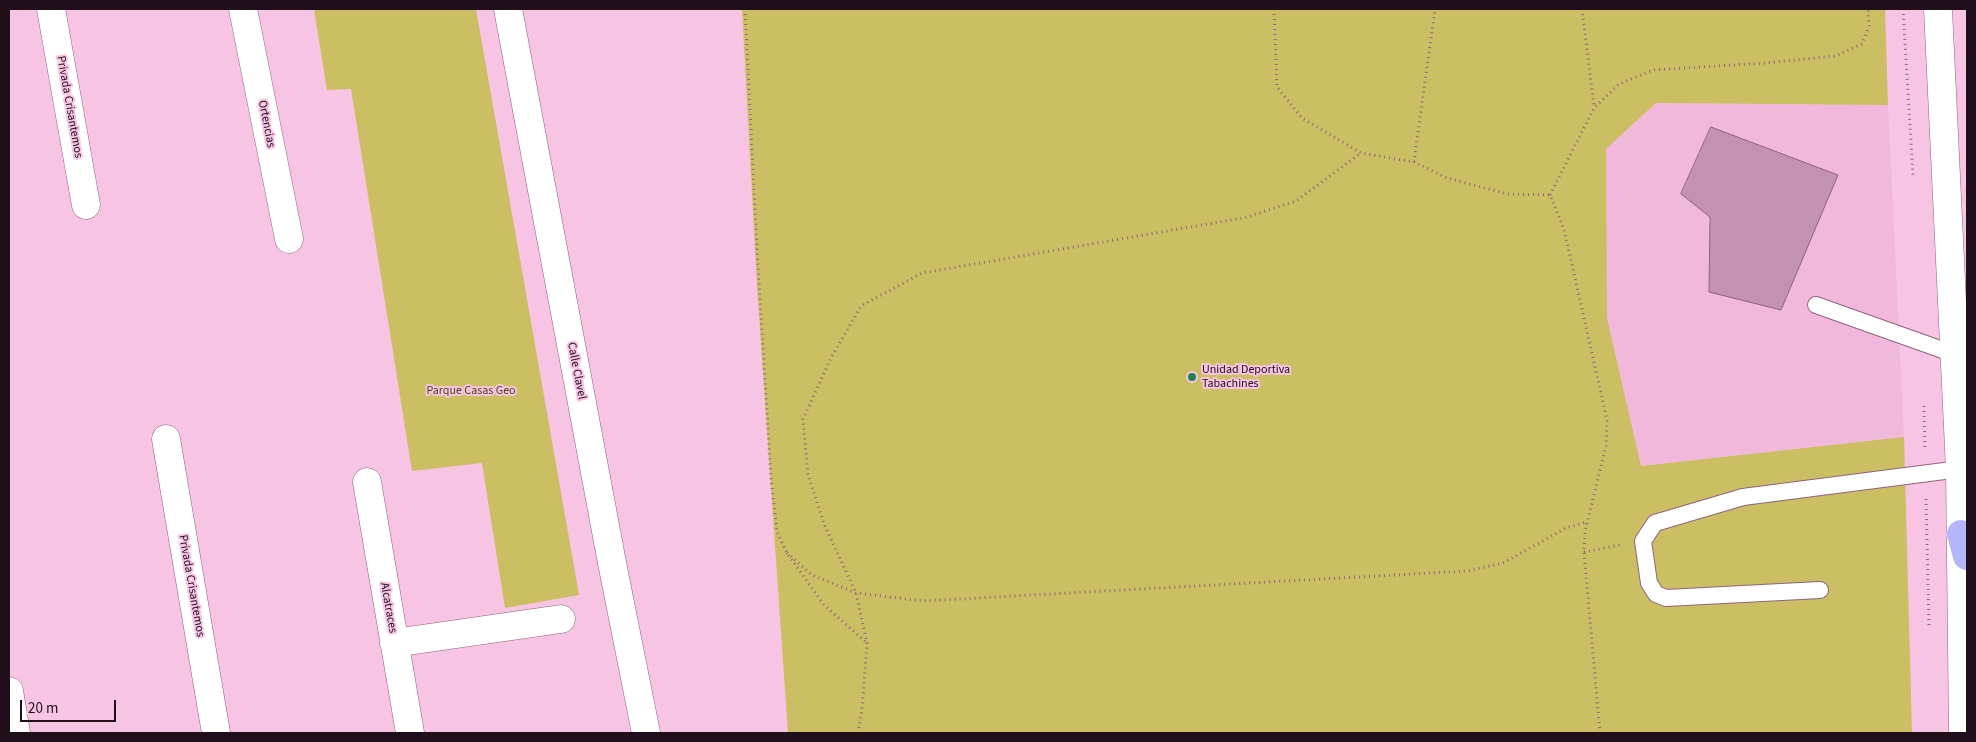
<!DOCTYPE html>
<style>
body{margin:0}
#map{position:relative;width:1976px;height:742px;overflow:hidden;background:#f7c4e3;font-family:"Source Sans 3",sans-serif}
canvas{display:block}
.frame{position:absolute;inset:0;border:10px solid #200e1a;pointer-events:none}
.scale{position:absolute;left:20px;top:700px;width:96px;height:22px;box-sizing:border-box;border:2px solid #200e1a;border-top:0;padding-left:6px;font-size:15px;line-height:18px;white-space:nowrap;color:#200e1a;-webkit-text-stroke:4px #f7c4e3;paint-order:stroke}
</style>
<div id="map">
<canvas width="1976" height="742"></canvas>
<div class="frame"></div>
<div class="scale">20 m</div>
</div>
<script>
const g = document.querySelector('canvas').getContext('2d');
g.lineJoin = 'round';
function paint(path, color) {
  g.fillStyle = color;
  g.fill(path, 'evenodd');
}
function trace(path, color, width, dash) {
  g.strokeStyle = color;
  g.lineWidth = width;
  g.lineCap = dash ? 'butt' : 'round';
  g.setLineDash(dash || []);
  g.stroke(path);
}
function label(font, color, halo, rows, align = 'center') {
  g.font = font + ' "Source Sans 3",sans-serif';
  g.lineWidth = 4;
  g.setLineDash([]);
  g.textBaseline = 'middle';
  g.strokeStyle = halo;
  g.fillStyle = color;
  for (const [text, x, y, turn = 0] of rows) {
    g.save();
    g.translate(x, y);
    g.rotate((+turn || 0) * Math.PI / 180);
    g.textAlign = isNaN(turn) ? turn : align;
    if (halo) g.strokeText(text, 0, 0);
    g.fillText(text, 0, 0);
    g.restore();
  }
}
const built = new Path2D(`
 M1656,103l232,2 16,332 -263,29 -34,-148 -1,-169z`);
const green = new Path2D(`
 M314,9h162l103,586 -74,13 -23,-145 -70,8 -61,-382 -24,1z
 M742,9h1143l3,96 -232,-2 -50,46 1,169 34,148 263,-29 8,296h-1124l-31,-448z`);
const building = new Path2D(`
 M1711,127l127,48 -57,135 -72,-18 1,-75 -29,-23z`);
const path = new Path2D(`
 M745,9l12,241 14,228 6,54 10,21 37,52 43,38
 M1274,9l3,78 25,31 59,35 53,9 33,16 61,16 42,1 14,34 43,191 -1,26 -21,85 -1,21 16,181
 M1582,9l12,98
 M1903,9l10,166
 M1414,162l21,-153
 M1550,195l44,-87 25,-24 34,-14 113,-7 69,-7 27,-12 7,-18 -1,-17
 M1924,406l1,44
 M1926,499l3,126
 M1584,552l36,-7
 M787,553l25,22 44,18 67,8 544,-30 36,-8 63,-35 21,-6
 M858,733l4,-23 5,-67 -11,-50 -32,-69 -16,-49 -5,-56 28,-61 30,-52 61,-33 321,-55 53,-17 65,-48`);
const service = new Path2D(`
 M1816,305l138,49
 M1820,590l-154,8 -10,-4 -7,-11 -6,-42 12,-18 88,-26 217,-28`);
const minor = new Path2D(`
 M51,9l35,196
 M243,9l46,230
 M508,9l105,559 33,165
 M166,439l50,294
 M367,482l43,251
 M394,643l167,-24
 M9,691l7,42`);
const tertiary = new Path2D(`
 M1938,9l22,460 3,264`);
const trunk = new Path2D(`
 M1961,534l6,22`);
const markers = [
 [1192,377,5,"#1e815a"]
];
const streetNames = [
 ["Privada Crisantemos",69,107,80],
 ["Ortencias",266,124,79],
 ["Calle Clavel",576,371,79],
 ["Privada Crisantemos",191,586,80],
 ["Alcatraces",388,608,80]
];
const poiNames = [
 ["Unidad Deportiva",1202,370],
 ["Tabachines",1202,384]
];
const parkNames = [
 ["Parque Casas Geo",471,391]
];
paint(built, '#f2b8dc');
paint(green, '#cbbe63');
paint(building, '#c392b0');
trace(building, '#90637f', 1);
trace(service, '#8f637f', 18);
trace(minor, '#8f637f', 29);
trace(tertiary, '#8f637f', 29);
trace(trunk, '#fff', 29);
trace(path, '#8c6a7f', 3, [1, 4]);
trace(service, '#fff', 16);
trace(minor, '#fff', 28);
trace(tertiary, '#fff', 28);
trace(trunk, '#b4b6fe', 28);
for (const [x, y, r, color] of markers) {
  const dot = new Path2D();
  dot.arc(x, y, r, 0, 2 * Math.PI);
  g.fillStyle = color;
  g.fill(dot);
  trace(dot, '#f7c4e3', 2);
}
label('12px', '#200e1a', '#f7c4e3', streetNames);
label('12px', '#200e1a', '#f7c4e3', poiNames, 'left');
label('12px', '#4e481a', '#f7c4e3', parkNames);
</script>
